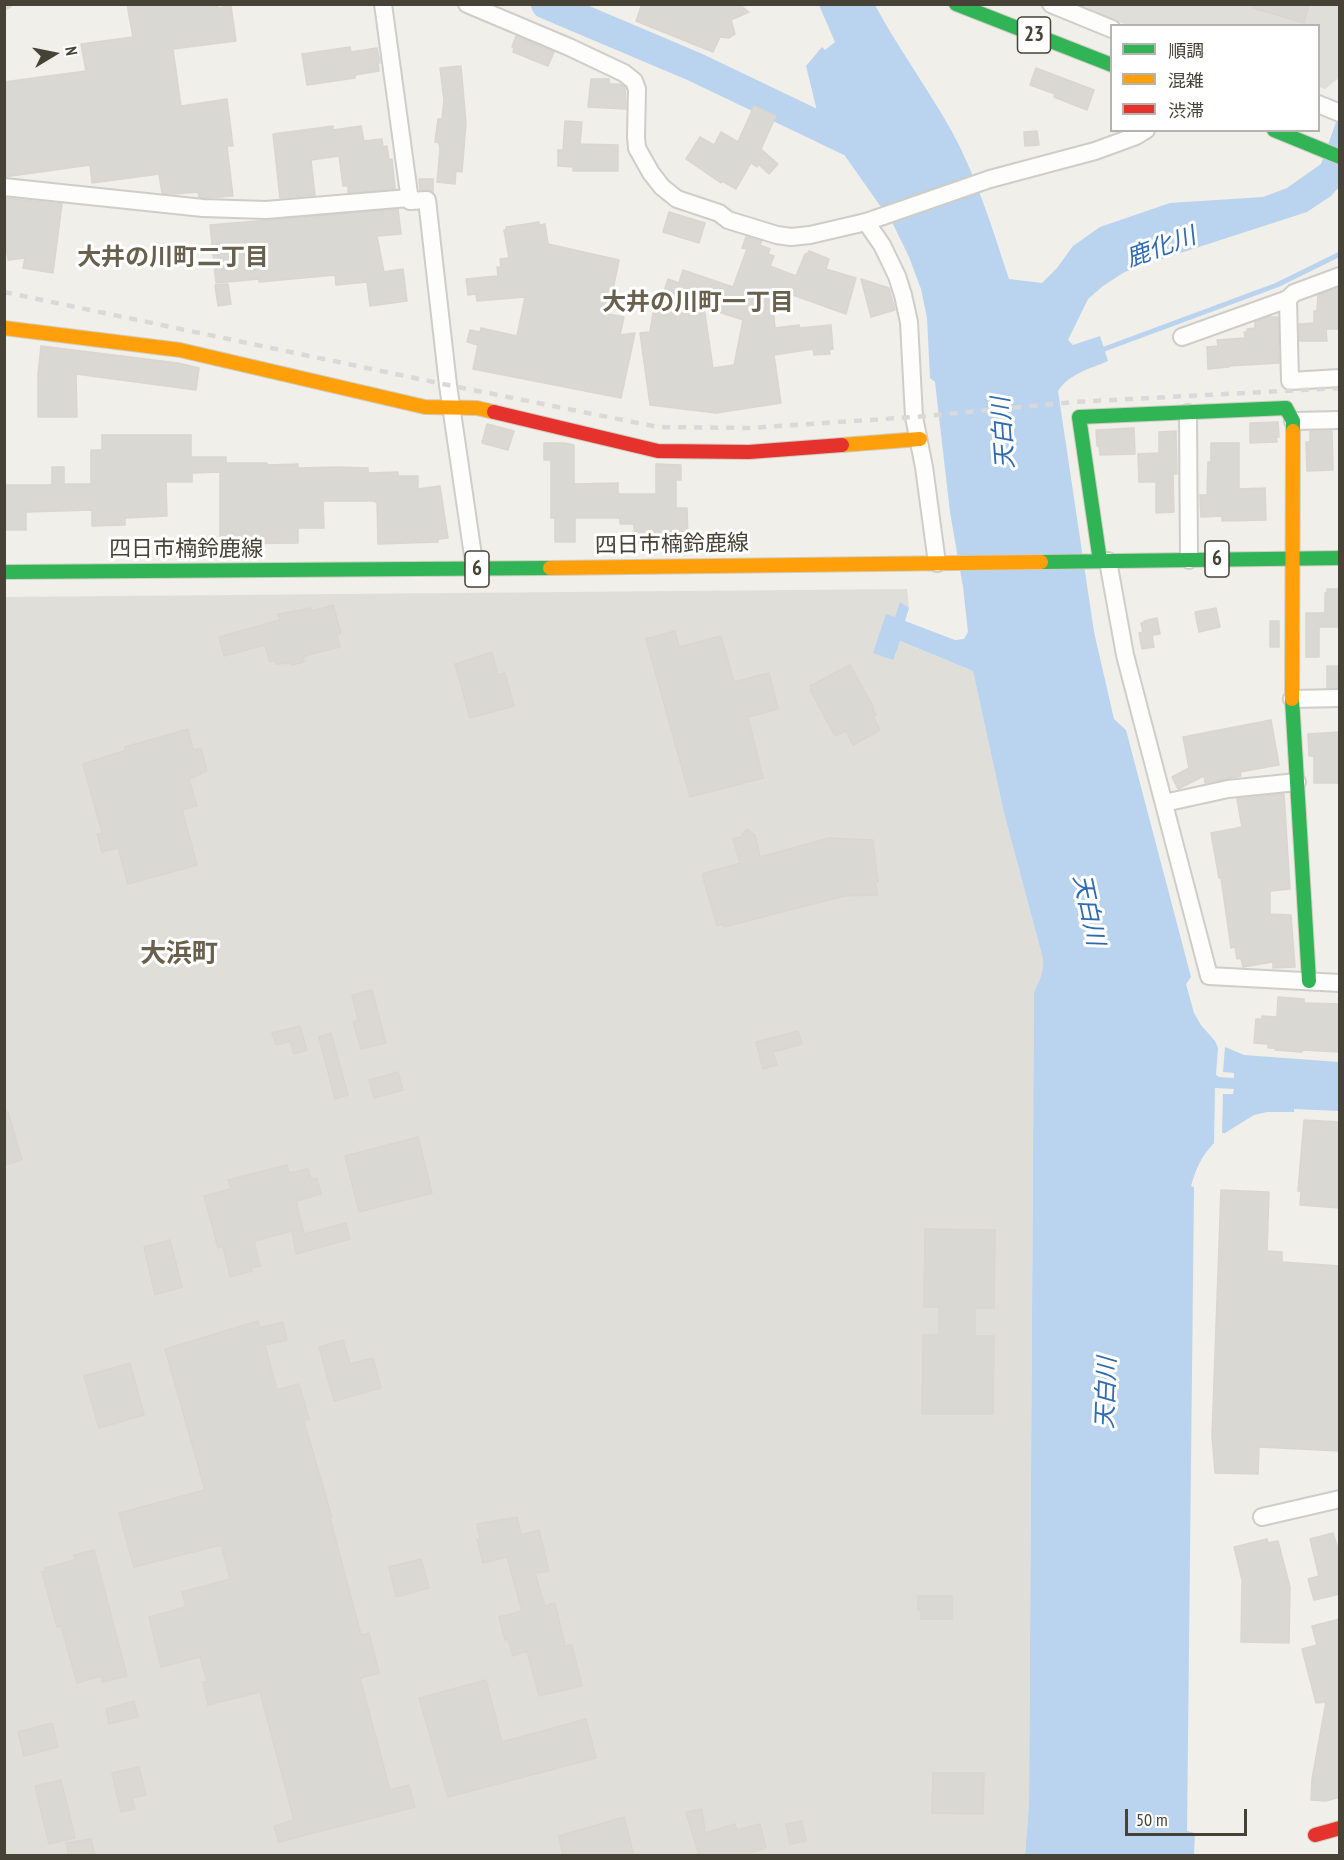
<!DOCTYPE html>
<meta charset="utf-8">
<style>
body{margin:0}
#map{position:relative;width:1344px;height:1860px;overflow:hidden;background:#f0efea;font-family:"PT Sans Narrow","Noto Sans JP",sans-serif}
canvas{display:block}
.frame{position:absolute;inset:0;border:6px solid #464236;pointer-events:none}
.legend{position:absolute;left:1110px;top:24px;width:210px;height:108px;box-sizing:border-box;background:#fff;border:2px solid #b5b3af;margin:0;padding:8px 10px;list-style:none;font-size:18px;color:#464236}
.legend li{display:flex;align-items:center;gap:12px;height:30px}
.legend b{width:30px;border:2px solid #b5b3af}
.north{position:absolute;left:24px;top:24px;width:60px;height:60px;-webkit-text-stroke:4px #fff;paint-order:stroke;rotate:80deg;font-size:16px;font-weight:700;line-height:24px;text-align:center;color:#464236}
.north::after{content:'';display:block;margin:auto;width:21px;height:27px;background:#464236;clip-path:polygon(50% 0,100% 100%,50% 72%,0 100%)}
.scale{position:absolute;left:1125px;top:1809px;width:122px;height:27px;box-sizing:border-box;border:3px solid #464236;border-top:0;padding-left:8px;font-size:18px;line-height:21px;white-space:nowrap;color:#464236;-webkit-text-stroke:4px #fff;paint-order:stroke}
</style>
<div id="map">
<canvas width="1344" height="1860"></canvas>
<div class="frame"></div>
<ul class="legend">
<li><b style="height:8px;background:#30b455"></b>順調</li>
<li><b style="height:8px;background:#ff9f0a"></b>混雑</li>
<li><b style="height:8px;background:#e5322d"></b>渋滞</li>
</ul>
<div class="north">N</div>
<div class="scale">50 m</div>
</div>
<script>
const g = document.querySelector('canvas').getContext('2d');
g.lineJoin = 'round';
function paint(path, color) {
  g.fillStyle = color;
  g.fill(path, 'evenodd');
}
function trace(path, color, width, dash) {
  g.strokeStyle = color;
  g.lineWidth = width;
  g.lineCap = dash ? 'butt' : 'round';
  g.setLineDash(dash || []);
  g.stroke(path);
}
function label(font, color, halo, rows, align = 'center') {
  g.font = font + ' "PT Sans Narrow","Noto Sans JP",sans-serif';
  g.lineWidth = 6;
  g.setLineDash([]);
  g.textBaseline = 'middle';
  g.strokeStyle = halo;
  g.fillStyle = color;
  for (const [text, x, y, turn = 0] of rows) {
    g.save();
    g.translate(x, y);
    g.rotate((+turn || 0) * Math.PI / 180);
    g.textAlign = isNaN(turn) ? turn : align;
    if (halo) g.strokeText(text, 0, 0);
    g.fillText(text, 0, 0);
    g.restore();
  }
}
const industrial = new Path2D(`
 M1072,5h267v73l-14,11 -6,-2 -1,-61 -191,-1z
 M907,589l2,19 -9,-5 -1,38 74,30 31,142 39,146 1,10 -3,11 -7,12 -5,813 -4,50h-1020l-1,-1258z`);
const water = new Path2D(`
 M819,5h56c23,43 52,82 76,125 26,47 41,98 58,149l33,4 15,-15 16,-22 27,-19 70,-24 93,-6 24,-9 34,-24 18,-50v73l-8,9 -24,16 -173,56 -11,5 -20,13 -15,13 -20,41 5,5 27,-9 8,25c-19,8 -39,13 -50,30l36,241 20,87 12,11 65,247 -5,7 8,29 7,12 14,16 3,7 -2,27 3,2 15,1v-5l-11,-1 2,-25 19,8 95,7v49l-45,-2v3h-27l-13,3 -29,18h-3l1,-39h10l1,-5 -19,-1 -1,55c-13,14 -18,25 -23,43l3,1 -7,644 8,2 -1,22h-169l4,-50 5,-813c6,-12 10,-20 9,-33l-39,-146 -31,-142 -73,-30 -7,19 -20,-7 13,-39 9,3 5,-15 9,6 -4,13 50,19 9,-1 4,-7 -5,-45 -13,-75 -15,-130 -5,-4 -3,-60 -6,-29 -12,-32 -16,-33 -74,-105 -13,-53 16,-19 3,3 10,-8z`);
const stream = new Path2D(`
 M1099,351l178,-66 63,-31`);
const river = new Path2D(`
 M546,4l149,63 167,80`);
const building = new Path2D(`
 M127,4h90l1,4 13,-2 5,35 -63,8 8,57 46,-7 6,47h-6l6,50 -29,2 -5,-1 -1,-5 -23,2 -13,-1 -3,-19 -67,9 -2,-18 -86,12v-95l82,-11 -5,-27 52,-7z
 M642,4h97l10,8 -18,8 4,14 -6,4 -9,-1 -7,15 -77,-31z
 M1253,4h56l-5,19 -51,-15z
 M516,36l38,16 -6,14 -35,-14 1,-5h-2z
 M350,47l1,5 26,-4 3,15h-2l1,8 -24,4v3l-48,7 -5,-31z
 M461,66l5,57 -4,49 -6,-1 -1,13 -18,-2 3,-33 -1,-6 -4,-1 1,-8 2,-15h4l2,-19 -4,-32z
 M1036,68l58,22 -7,20 -33,-13 1,-3 -25,-9z
 M591,79h18v5h12l4,3 1,22 -38,-2z
 M754,106l22,10 -15,33 17,15 -9,10 -11,-10 -1,3 -6,-4 -15,26 -14,-8 -1,2 -35,-24 14,-22 14,8 7,-13 17,10z
 M565,121l17,1 -2,22 38,1v26h-45v-4l-15,-1v-16h5z
 M333,126v4l28,-4 3,15 18,-2 1,8 4,-1 2,14 3,-1 3,30 -47,4v-7h-5l-4,-30 -28,4 4,35 -35,3 -7,-64z
 M1037,131l2,14 -14,1 -1,-14z
 M419,179h14v13l-13,-2z
 M4,198l58,6 -9,69 -30,-5 2,-10 -17,2 -4,-24z
 M398,209l3,25 -24,2 7,36 19,-3 4,32 -37,5 -3,-24 -31,3 -1,-10 -76,7v-3l-43,4 -6,-58z
 M669,212l36,11 -6,20 -36,-11z
 M539,222v3l6,-1 3,20 71,16 -11,54 16,3 -4,18 15,-2 -14,65 -148,-29 5,-24 -11,-3 3,-12 10,2 1,-4 36,8 8,-39 -48,4 -1,-7 -8,1 -2,-16 32,-3 -1,-9h4l-1,-8 9,-1 -5,-28h2v-3z
 M746,237l16,4 -2,4 10,4 -2,5 6,2 -4,10 26,10 9,-22h2l2,-3 20,8 -3,10 30,9 -10,36 -70,-25 -3,19 2,20 24,-3 1,3 31,-3 2,24 -4,1 1,4 -16,1 -1,-6 -39,6 7,48 -65,10 -66,-8 -10,-72 10,-1 3,-19 4,1 11,-35 11,4 4,-13 50,17 14,-38 -5,-1zM704,307l39,13 -9,45 -21,3z
 M861,279l28,9 6,22 -24,7z
 M228,284l3,20 -13,2 -3,-21z
 M1337,288l2,26h-1v15h-12l1,12h-27l-1,-17 15,-1v-12h3l1,-16z
 M1268,317h10l1,46 -50,3v1l-21,2 -1,-22 11,-1 -1,-6 28,-2 -1,-6h3v-3l8,-1v-6z
 M41,346l137,17 21,5 -3,22 -120,-16 1,43h-39v-43z
 M1278,422l1,15h-3l1,5 -27,1v-20z
 M487,424l27,7 -6,19 -26,-7z
 M1134,428l1,26 -35,1 -1,-9h-2l-1,-16z
 M1176,431l1,43h-4l1,38 -18,1v-31h-17l-1,-28 21,-1v-21z
 M1310,431h22l1,39 -26,1 -1,-29h4z
 M102,435h89v22h35v6h41v2l31,-1v4l40,-1 30,1v5l30,-1v4h20v13l22,-3 8,52 -10,1v3l-60,2 -1,-42h-2v-1h-52l1,27h-26v15l-78,1v-72l-28,1v9h-26l1,34 -42,2v7l-33,1v-16l-66,2v18h-22v-45h48v-18h12v17h27v-34h11z
 M544,443h20l10,2v39l44,-1v11h38v-30l25,1v15h-5v28h11l1,34h-54v-18h-14v-6h-45v24h-20v-24h-4v-58h-7z
 M1211,443h28v46l26,-1 1,32 -44,1v-5l-21,1 -1,-22h7l1,-33h3z
 M1327,589h13v38h-21v30h-13v-44h19v-20h2z
 M333,605l8,28 -4,1 3,13 -32,8 -5,2 1,5 -12,3 -1,-2 -15,1 -1,-4 -5,2 -5,-17 -41,11 -5,-19 61,-17 -2,-6 33,-6 1,3z
 M1216,608l4,19 -21,5 -4,-20z
 M1157,618l3,16 -8,1 2,12 -12,2 -3,-16 4,-1 -2,-9h3v-2z
 M1270,621h9v26h-9z
 M675,631l4,16 42,-11 13,46 35,-9 9,36 -30,8 15,61 -73,19 -44,-158z
 M492,652l6,23 7,-2 9,33 -44,12 -15,-54z
 M850,665l24,43 -2,1 4,6 -3,1 7,14 -27,15 -7,-14 -11,5 -25,-46 2,-1 -2,-3z
 M1327,666h13v22h-13z
 M1271,720l8,45 -39,7 1,4 -36,7 -1,-7 -26,13 -6,-12 17,-9 -6,-31z
 M188,729l5,21 8,-2 6,23 -18,8 8,27 -15,4 15,55 -69,19 -10,-36 -16,4 -5,-18 5,-1 -19,-69 43,-14 -1,-3z
 M1340,732v51h-26v-27h-5l-1,-22z
 M1284,794l6,95 -20,2v23l21,1 4,52 -22,1v-6l-30,5 -2,-9 -4,1 -2,-12 -4,1 -10,-70h-2l-8,-45 31,-6 -5,-28z
 M747,829l8,6 5,22 69,-19 44,2 5,42h-3l3,13 -34,1 -120,31 -1,-3 -6,2 -15,-52 38,-11 -7,-24 8,-2z
 M372,990l14,53 -25,6 -8,-27 5,-2 -6,-25z
 M1278,997l26,2v4l36,1v48l-38,-2v2l-27,-2 1,-2h-8v-4l-14,-1 2,-24h6v-3l15,1z
 M300,1026l7,24 -13,4 -4,-13 -14,4 -4,-12z
 M798,1031l4,13 -29,8 4,13 -14,4 -7,-27z
 M331,1033l17,62 -13,4 -16,-62z
 M398,1072l5,18 -29,8 -5,-18z
 M4,1112h4l14,48 -18,5z
 M1304,1120l36,2v86l-40,-3 1,-14h-3z
 M418,1137l14,56 -73,19 -14,-56z
 M287,1165l2,8 19,-4 3,11 6,-2 4,16 -25,7 8,33 42,-11 4,16 -54,15 -4,-23 -38,10 6,25 -9,2 1,3 -22,6 -7,-31 -5,2 -14,-52 27,-7 -3,-9z
 M1221,1190l48,2 -2,59 15,1v10l58,4v185l-81,-4 -1,27 -43,-1 -3,-37z
 M925,1229l70,1 -1,78h-19v28h19l-1,78h-71l1,-79h16v-28h-15z
 M170,1240l12,47 -27,8 -11,-48z
 M258,1321l2,7 23,-6 4,18 -22,5 12,45 22,-6 10,35 -5,2 28,97h-2l31,117 8,-2 10,40 -19,5 30,112 19,-5 6,22 -136,35 -5,-16 20,-6 -34,-128 -52,13 -5,-23 4,-1 -7,-24 -39,10 -12,-50 37,-10 -4,-15 48,-13 -9,-34 -87,22 -15,-54 86,-23 -40,-141z
 M343,1340l7,24 23,-6 8,30 -47,13 -15,-54z
 M130,1363l14,52 -45,13 -15,-52z
 M517,1517l4,18 18,-5 10,41 -14,2 10,33 10,-3 10,43 7,-1 10,41 -43,10 -12,-45 -14,5 -5,-17 -3,1 -6,-23 23,-6 -15,-54 -24,6 -6,-24h3l-3,-15z
 M1333,1533l7,22v39l-26,6 -6,-21 11,-3 -9,-37z
 M1267,1539l1,4 10,-2 12,46 -1,56 -48,-1 1,-62 -8,-33z
 M94,1550l33,126 -24,6 -2,-6 -24,7 -16,-57 -4,1 -15,-55 4,-1 -1,-3 30,-8 -1,-5z
 M421,1559l8,29 -33,9 -7,-30z
 M918,1596h34v23h-31v-9h-3z
 M1340,1619v178l-14,4 -15,-1 1,-21 14,-77 -10,1 -14,-54 15,-4 -5,-19z
 M486,1680l16,62 84,-23 10,39 -148,39 -29,-99z
 M134,1701l4,16 -29,7 -3,-15z
 M52,1723l6,24 -34,9 -6,-24z
 M139,1767l7,28 -14,3 3,11 -14,3 -9,-39z
 M933,1773h51l-1,41 -51,-1z
 M61,1780l14,58 -26,6 -14,-58z
 M702,1809l3,24 30,-9 2,6 23,-6 6,24 -25,8h-42l-13,-44z
 M624,1817l10,39h-71l-4,-20z
 M802,1821l4,20 -16,3 -4,-20z
 M91,1839l4,17h-26l-3,-13z`);
const street = new Path2D(`
 M383,4l27,197 17,-1 21,185 27,184
 M467,4l102,43 55,26 10,8 3,8 -1,48 1,11 14,25 11,14 15,12 42,14 9,7 49,15 14,2 19,-2 56,-13 124,-43 105,-28 41,-15 10,-6
 M1051,4l61,25
 M1318,104l22,9
 M4,187l199,21 63,2 143,-12
 M866,222l16,23 15,31 6,19 6,27 5,95 10,50 13,96
 M1288,299l2,82 50,-3
 M1182,337l106,-38 6,-6 46,-17
 M1188,413l1,147
 M1293,421l47,-1
 M1108,561l17,94 84,321 131,7
 M1292,699l48,-1
 M1164,803l64,-14 69,-7
 M1262,1517l78,-18`);
const fast = new Path2D(`
 M956,4l156,61
 M1274,130l66,27
 M1100,561l-21,-144 207,-9 7,13v10
 M1041,562l299,-4
 M4,572l546,-4
 M1292,699l17,282`);
const slow = new Path2D(`
 M4,328l176,22 245,57 52,1 17,4
 M842,445l78,-6
 M550,568l491,-6
 M1292,699l1,-268`);
const jam = new Path2D(`
 M494,412l164,39 91,1 93,-7
 M1315,1835l25,-7`);
const rail = new Path2D(`
 M4,9l8,-5
 M4,292l444,93 210,42 91,1 165,-11 160,-15 266,-14`);
const shields = [
 [1034,35,33],
 [1217,559,24],
 [477,569,24]
];
const shieldNames = [
 ["23",1034,35],
 ["6",1217,559],
 ["6",477,569]
];
const streetNames = [
 ["四日市楠鈴鹿線",672,545,-1],
 ["四日市楠鈴鹿線",186,550]
];
const waterNames = [
 ["鹿化川",1161,248,-20],
 ["天白川",1004,433,-94],
 ["天白川",1088,910,78],
 ["天白川",1107,1393,-88]
];
const neighbourhoodNames = [
 ["大井の川町二丁目",173,258],
 ["大井の川町一丁目",698,303]
];
const quarterNames = [
 ["大浜町",179,955]
];
paint(industrial, '#e0ded8');
paint(water, '#bad3ee');
trace(stream, '#bad3ee', 5);
trace(river, '#bad3ee', 30);
paint(building, '#dad8d2');
trace(building, '#d8d6cf', 1.5);
trace(street, '#cecdc7', 20);
trace(fast, '#d0cdc1', 16);
trace(slow, '#d0cdc1', 16);
trace(jam, '#d0cdc1', 16);
trace(street, '#fdfdfc', 16);
trace(fast, '#30b455', 14);
trace(slow, '#ff9f0a', 14);
trace(jam, '#e5322d', 14);
trace(rail, '#d9d9d8', 4.5, [8, 8]);
for (const [x, y, w] of shields) {
  const box = new Path2D();
  box.roundRect(x - w / 2, y - 18, w, 36, 4.5);
  g.fillStyle = '#fff';
  g.fill(box);
  trace(box, '#464236', 1.5);
}
label('bold 21px', '#464236', null, shieldNames);
label('22px', '#464236', '#fff', streetNames);
label('italic 24px', '#306bb1', '#fff', waterNames);
label('bold 24px', '#69614d', '#fff', neighbourhoodNames);
label('bold 26px', '#69614d', '#fff', quarterNames);
</script>
